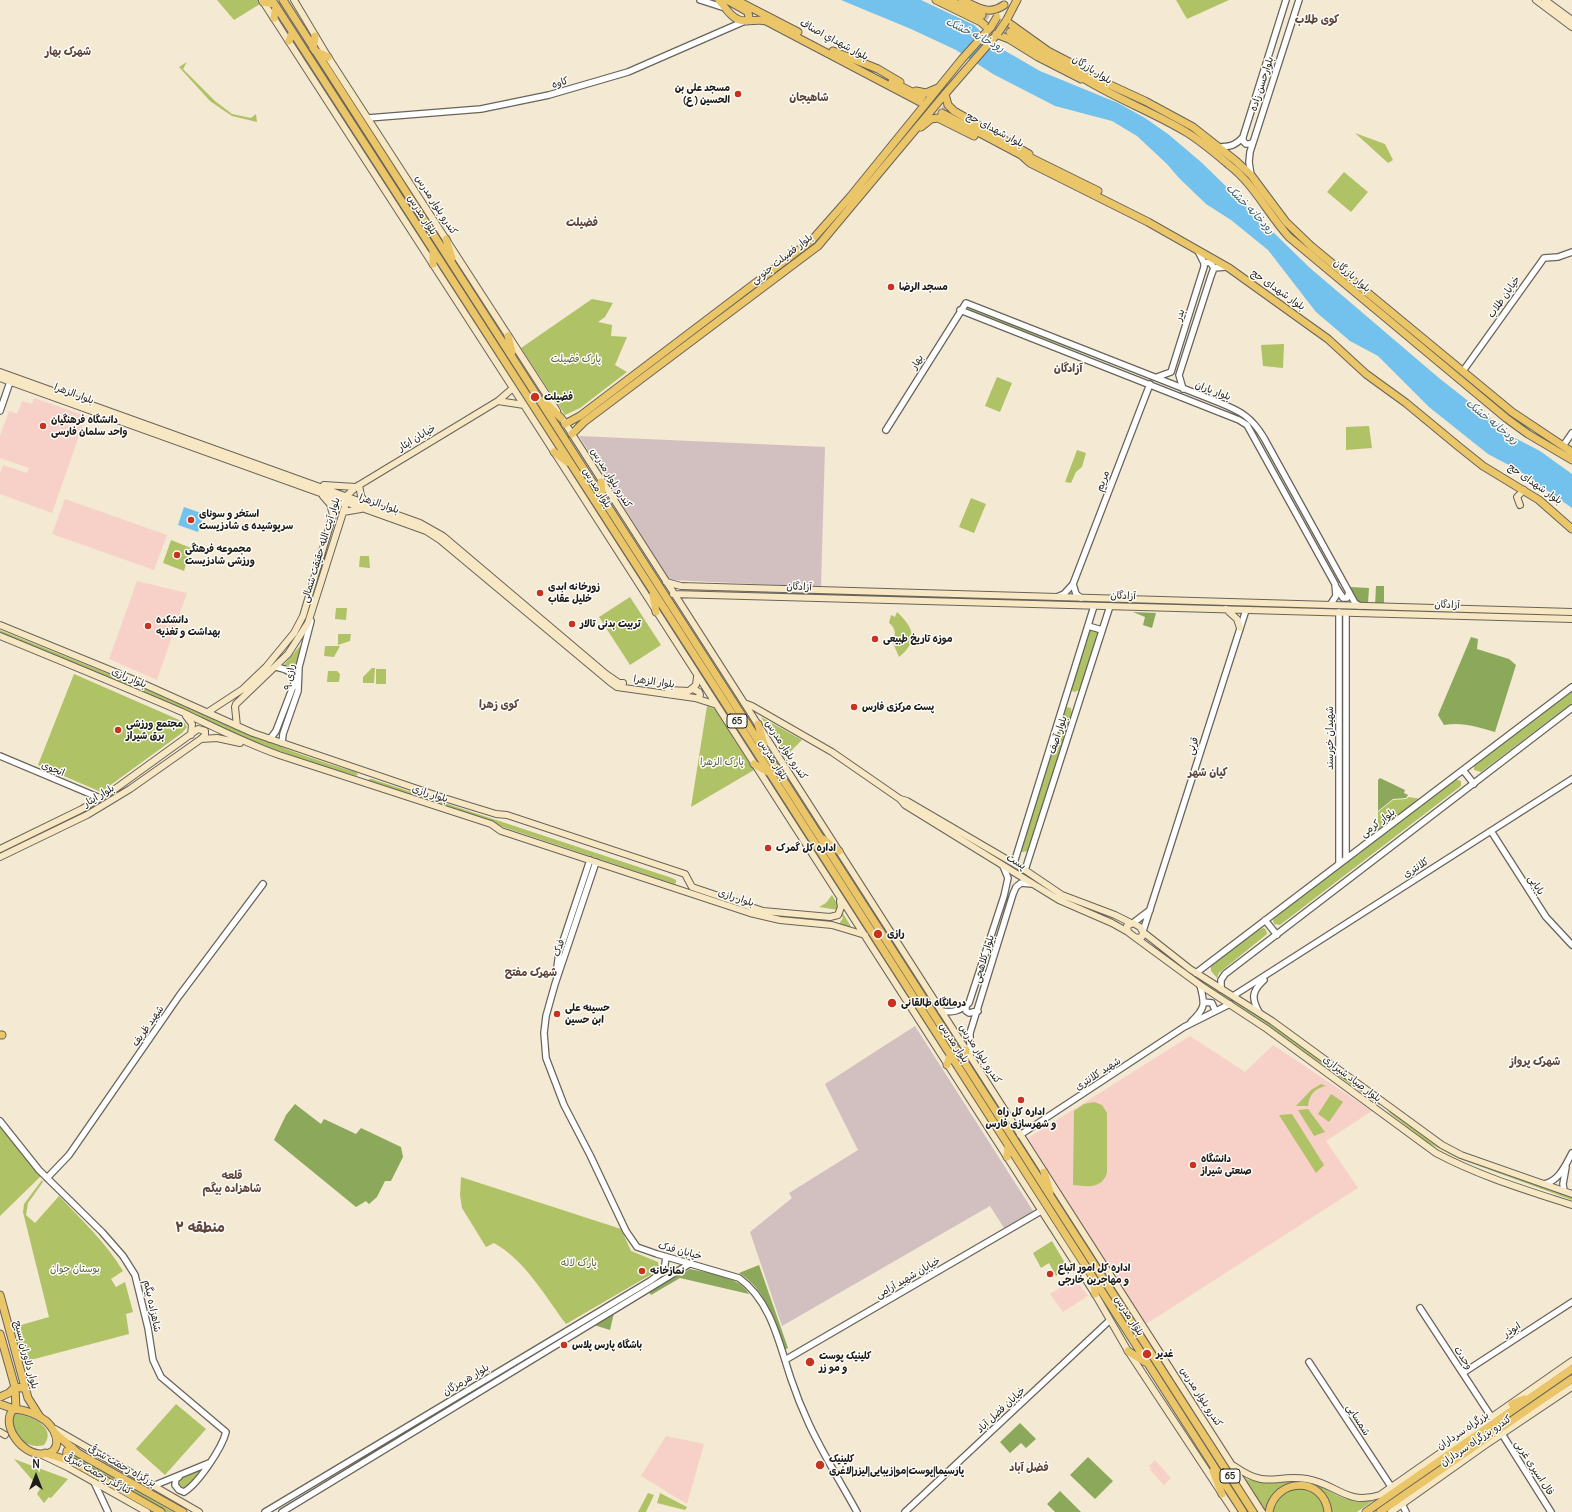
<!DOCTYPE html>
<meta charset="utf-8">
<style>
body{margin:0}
#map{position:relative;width:1572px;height:1512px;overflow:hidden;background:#f4e9d3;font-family:Delius,sans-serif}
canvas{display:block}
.north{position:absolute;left:16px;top:1456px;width:40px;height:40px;-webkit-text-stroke:3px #fdfcf7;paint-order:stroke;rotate:0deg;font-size:11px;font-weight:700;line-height:16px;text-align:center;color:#1c1c1c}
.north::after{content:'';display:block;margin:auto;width:14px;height:18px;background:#1c1c1c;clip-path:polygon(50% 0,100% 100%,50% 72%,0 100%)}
</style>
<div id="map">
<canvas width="1572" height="1512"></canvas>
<div class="north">N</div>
</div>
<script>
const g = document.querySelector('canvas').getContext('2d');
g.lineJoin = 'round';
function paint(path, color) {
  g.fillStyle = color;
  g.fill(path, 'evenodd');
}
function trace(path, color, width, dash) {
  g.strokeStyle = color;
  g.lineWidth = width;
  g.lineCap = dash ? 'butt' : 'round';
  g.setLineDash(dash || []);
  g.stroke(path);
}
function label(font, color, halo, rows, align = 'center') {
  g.font = font + ' Delius,"Playpen Sans Arabic",sans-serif';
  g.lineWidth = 3;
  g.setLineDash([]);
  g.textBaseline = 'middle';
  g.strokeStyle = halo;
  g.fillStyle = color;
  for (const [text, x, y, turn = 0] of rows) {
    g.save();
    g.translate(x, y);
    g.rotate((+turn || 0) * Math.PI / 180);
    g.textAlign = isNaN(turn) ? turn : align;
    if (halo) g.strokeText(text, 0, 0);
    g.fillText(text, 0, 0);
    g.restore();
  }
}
const built = new Path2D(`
 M34,398l52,18 -34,97 -52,-19v-21l3,-8 24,8 2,-5 -29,-10v-22l9,-25 8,3 5,-13 10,3z
 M65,499l102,36 -13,35 -102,-36z
 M137,581l50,12 -30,87 -48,-21z
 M1190,1036l55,36 28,-27 99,66 -46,30 32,47 -212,136 -118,-186z
 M1075,1278l13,18 -25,16 -13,-18z
 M666,1436l38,8 -17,60 -46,-28z
 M1155,1460l16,18 -7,7 -14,-15 1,-1 -2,-3z`);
const industrial = new Path2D(`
 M579,436l246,11 -4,140 -151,-7z
 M915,1026l118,185 -29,17 -14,-22 -208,120 -32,-94 42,-34 -3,-5 69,-43 -33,-66z`);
const green = new Path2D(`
 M217,0h41l2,4 -26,16z
 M1176,0h53l-42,19z
 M187,62l-4,7 32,32 17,13 19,4 5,-4 1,8 -25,-6 -9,-6 -13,-9 -31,-34z
 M1355,133l30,11 8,16 -5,3z
 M1344,172l24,20 -17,20 -24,-20z
 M592,299l21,4 -8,14 -7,5 14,3 -1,11 16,1 -12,28 12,7 -47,36 -15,7 -44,-67z
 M968,308l172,66 1,1 -174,-65z
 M1284,344l-1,24 -20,-2 -2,-21z
 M997,377l15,6 -12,29 -15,-6z
 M1369,426l3,22 -26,2v-23z
 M1077,450l9,3 -4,14 -6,5 -5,11 -6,-1z
 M971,498l15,6 -12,29 -15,-6z
 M171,540l20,8 -7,23 -21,-8z
 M360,556h9l1,12 -11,-1z
 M630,597l31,48 -31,20 -31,-48z
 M336,608h11l-1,12 -11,-1z
 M897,612c17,16 22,29 2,45l-6,-14c3,-8 3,-15 -4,-20l2,-8 4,2z
 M1091,628l6,2v4l-17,56 -6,2 -3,-2 16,-58z
 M0,630l131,53v4l-131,-53z
 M338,634h13l-1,7 -12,4z
 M305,640l-8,37 -6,-9 -8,-2z
 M325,646h15l-6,11 -10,-1z
 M372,668h3l-1,15h-11v-6z
 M376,669h10v15h-10z
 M328,671h9l3,3 -1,8h-12z
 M74,674l110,48 3,5 -5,6 -81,59 -63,-27z
 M143,688c70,31 139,63 213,84l2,2 -2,2c-75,-21 -144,-52 -215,-83v-4z
 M1572,690v13l-91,69 -7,-2v-5z
 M707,706l8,3 39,61 -63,37z
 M1066,707l5,1 1,7 -43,136 -7,1 -2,-3 44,-140z
 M761,717l41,23 -16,16z
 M369,779h3l300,99 4,2v3l-2,1 -306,-102z
 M1455,779l6,2v5l-181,139 -6,-1 -1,-4 2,-3z
 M1409,797l12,2 -43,32v-19l15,-12 13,-1z
 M832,895l21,35 -14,-6 4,-6 -5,-8 -19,-3 7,-4z
 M1264,928l2,2 1,4 -48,39 -2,5 -6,-7v-6l49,-36z
 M1147,942l100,65 133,96 -1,2 -120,-86 -91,-58z
 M1321,1084l5,2c-11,2 -17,9 -18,20h-12l15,-16z
 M1331,1094l12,8 -14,20 -11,-8z
 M1094,1102l8,3 5,8v60c-6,17 -20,13 -34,12l1,-74 10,-7z
 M1308,1109l17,23 -11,4 -16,-26z
 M1387,1111l6,2 49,34 130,51v2l-115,-42 -30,-16z
 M1292,1114l32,51 -8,8 -37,-58z
 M0,1127l41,49 -41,40z
 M461,1177l160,52 10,22 27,11 1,6 -2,3 -91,53c-21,-28 -41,-64 -72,-81l-8,4 -24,-39 -2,-13z
 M42,1180l1,2 -15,21 -2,12 9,8 24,-27c23,24 47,47 64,75l-12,8 5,8 9,-5 8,30 -7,2 3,20 -106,28 -9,-35 35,-10 -26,-105 1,-8z
 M1052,1241l16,27 -12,8 -7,-13 -8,5 -8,-15z
 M1564,1379l-170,119 -21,14h-3z
 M176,1404l30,25 -41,46 -29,-26z
 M16,1414c14,1 42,13 28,31 -11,3 -20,-2 -29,-8l-4,-20z
 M71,1452l102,60h-8l-97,-56z
 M14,1459l54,20 -17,19 -2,-1 -5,6 -7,-9 3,-5z
 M204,1466l-17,21 -3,1 -5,-3 1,-7z
 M1241,1477c23,9 39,1 61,4 34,6 34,26 75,17l-20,14h-26l-24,-28c-19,6 -37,5 -41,28h-3z
 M1297,1488c19,3 22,7 29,24h-55c3,-14 13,-20 26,-24z
 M648,1493l6,2 -8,17h-8z
 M660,1493l27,14 -2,3 -28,-7z`);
const forest = new Path2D(`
 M1376,586h8v20h-9z
 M1350,587l19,1 -1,15 -8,2z
 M1133,612l23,1 -4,15 -9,-3 2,-8z
 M1471,637l7,2 -1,10 32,10 7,6 -21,67c-18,-5 -32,-10 -51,-7l-6,-10z
 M1380,778l25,12 -1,3 4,2 -2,3 -13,1 -15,12v-31z
 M295,1104l26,20 3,-5 32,15 5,-6 40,19 2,10 -12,24h-6l-8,16 -8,7 -3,-3 -10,6 -82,-67 12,-25z
 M759,1265l29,83 -4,2c-10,-28 -18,-61 -45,-77z
 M690,1269c18,4 49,7 59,25l-69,-16 -29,17 -2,-3z
 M614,1313l-4,17 -16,-5z
 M1020,1423l16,16 -10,9 -5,-5 -11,10 -10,-11z
 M1088,1457l25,24 -18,18 -25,-24z
 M1060,1491l21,21h-26l-8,-8z`);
const water = new Path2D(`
 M841,0h80l53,25 21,20 45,26 78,32 27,15 23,16 33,28 109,106 129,110 76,60 25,13 32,23v34l-54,-38 -30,-16 -59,-47 -51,-51 -28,-15 -34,-29 -48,-62 -37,-30 -25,-16 -27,-26 -12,-14 -30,-28 -25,-15 -57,-15 -62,-32 -37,-24 -45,-21z
 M184,507l20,7 -6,18 -20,-7z`);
const primaryTunnel = new Path2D(`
 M982,15l28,17
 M923,98l21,12`);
const tertiary = new Path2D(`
 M700,0l25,8
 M368,118l113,-9 68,-14 79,-23 117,-51
 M1243,137v4l3,3h4l3,-2
 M1217,147c12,0 18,-1 26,-10l43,-137
 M1251,175l-2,-13 1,-10 49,-152
 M1204,263l6,-1 4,6
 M960,310l279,110 8,5 88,159 1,12 -6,9
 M1463,371l81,-113 14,-1 14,-5
 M1157,377l14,-5 33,-105v-4l-6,-12
 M1183,389l-4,-14 32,-99 3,-8 12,-1
 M0,411l10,-29
 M886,430l80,-127 252,99c22,9 33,14 46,36l91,165 5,3
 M1563,446l9,-13
 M1336,587l7,11h4l2,-6
 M1057,597l7,-3 9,-10
 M1081,598l-5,-4 -3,-10 77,-200
 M1339,612v252
 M1088,626l14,4
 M270,739l6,-8 18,-47c1,-12 -8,-15 -18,-17
 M282,743l1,-9 15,-43 1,-24 12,-46
 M0,756l100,42
 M1463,770l11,14
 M1491,831l55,86 26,28
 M1346,859v-246
 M596,862l-41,122 -9,32 -2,17 2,25 18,47 26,50 36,76 11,16 20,7 82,24c32,23 40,65 52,101 5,15 11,30 18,45 14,30 32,59 48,88
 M1014,863l80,-257
 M1025,870l85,-264
 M1265,920l12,15
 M1133,923l17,-13
 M1143,931l103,-321
 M1196,973l376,-286
 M556,974l3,-21 31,-93
 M1221,989v-9l4,-6 347,-266
 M1233,996l339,-217
 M1204,1002l8,1 3,7
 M966,1006v5l3,2 9,-2
 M941,1011c12,2 19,0 28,-8l35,-107 4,-18 -5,-12
 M1259,1012c-8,-14 -7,-21 5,-32
 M1191,1022c15,-14 14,-18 9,-37
 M970,1056v-23l43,-139 3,-7 5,-4 11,1
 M0,1121l39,49 63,62 21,24 12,19 13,53 5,32 8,17 65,55c-4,16 -28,52 -42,60
 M1020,1135l164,-108 46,-23
 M47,1178l22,-23 110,-159 84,-112
 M1544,1184c15,-3 21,-18 28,-31
 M1564,1191l-1,-7 3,-17
 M1420,1308l72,110
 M785,1360l256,-149
 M1309,1362l83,126
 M1463,1373l109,-71
 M1502,1434l49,78
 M179,1477l-3,2 -1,6 4,5 5,2
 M94,1482l14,30
 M153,1486l56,-23
 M1402,1504l4,8
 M265,1512l385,-231 14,-10 2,-14
 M282,1512l409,-249
 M905,1512l204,-191`);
const secondary = new Path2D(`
 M262,0l262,405 571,889 33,57 106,161
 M294,0l34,57 229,354
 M1536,0l36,27
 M1545,0l27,20
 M0,372l420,151 23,13 163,138 13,9h4
 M0,378l426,153 14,9 170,142 7,5 78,11 19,6
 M498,401l26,4
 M563,420l699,1092
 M324,485l32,2
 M359,485l2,11 4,6
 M323,496l7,8 3,11
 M1520,505l-3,-8 7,-7
 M343,512l18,-3
 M666,582l15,4 891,26
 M673,594l899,25
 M1226,609l11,10 3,9
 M0,625l137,56 116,52 191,65 52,16 11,1 178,59 7,13 71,24 67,6 8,-2 3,-8 -1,-6
 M0,636c61,25 122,50 182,76 32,15 63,31 97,43l212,69 10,7 249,82 30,7 52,5 33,10
 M693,689l6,3 1,3 -2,3
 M668,690l21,1 7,-6 1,-8
 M744,703l8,3 80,46 68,47 7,2 118,69 37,25 53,20 16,8
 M208,712l35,-23 23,-22 28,-34 9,-17 30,-101 8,-14 15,-14 142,-86 15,-13
 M186,716l6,8 -1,11
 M237,726l-2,-19 1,-3 52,-50 20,-31 39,-123
 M201,739l16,-1 23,5
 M900,799l5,6 154,95 53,23 16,9
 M0,849l82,-40 33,-20 83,-60 7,2v4l-4,4 -71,50 -43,26 -87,42
 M1133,923l7,4 3,5 -1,5 -6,1 -8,-6 -1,-6z
 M1143,932l47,37 82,52 170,124 19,10 111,39
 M1136,938l64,47 67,44 169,124c43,23 90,37 136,52
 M55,1429l144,83
 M0,1432l5,3
 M40,1454l29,14 78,44
 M1234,1466c34,24 40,8 73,13 30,5 40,27 73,16l192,-134
 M1391,1512l93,-66 88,-59`);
const primary = new Path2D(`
 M272,0l459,712 512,800
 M283,0l970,1512
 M719,0c5,6 11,16 18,19 8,5 20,-1 29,2l154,81
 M727,0l21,12 1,6 -3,3
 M736,0l62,32
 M936,0l45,22 8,7
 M948,0l34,15
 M962,0c15,7 27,16 42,5
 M1017,0l-11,21 42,30 25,13
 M263,2l11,2
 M274,18l2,-11
 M1010,32l35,23 100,46 48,26 43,34 15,14 35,47 25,24 201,166 60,40
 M996,34l13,5 29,18 43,22
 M289,41l3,-8
 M313,48l2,-12
 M315,51l13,6
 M833,51l45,18 22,13
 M1078,75c34,22 73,36 108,57 15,9 30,22 43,33 25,19 39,49 60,72l217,181 22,16 44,26
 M892,82l30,15
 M916,91l10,2 12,-5
 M945,94l3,11 6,6 75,43
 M942,113l79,42 9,8 118,59 81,46 99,71 38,35 40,29 52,43 25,20 56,34 33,29
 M921,127l10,-8 7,-1 36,18
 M1023,154l75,37
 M446,239l6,19
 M433,251v13
 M508,336l4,16
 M544,401l17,17
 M565,424l15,-8 232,-176 38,-43 112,-138 29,-32
 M572,434l12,-12 234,-176 127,-152 53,-61
 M554,452l13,10
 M601,482l1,13
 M653,595l3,17
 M758,724l6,20
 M754,764l14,8
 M823,839l16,12
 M0,1035h2
 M965,1062l1,-12
 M947,1065l3,-10
 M1007,1157l1,-11
 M1044,1172l6,20
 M1094,1282l1,12
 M0,1295l28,103 12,19
 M0,1334l15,53 1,22
 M1128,1351l17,11
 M0,1397l9,-4 6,-6 7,1 2,-3
 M1213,1471l9,23`);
const trunk = new Path2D(`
 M0,1404l14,5
 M1512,1404l12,-5
 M14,1409c11,1 23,5 32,12 13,11 18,35 -7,33 -20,-2 -39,-32 -25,-45z
 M56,1434l22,19 105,59
 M45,1453l28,9 88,50
 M66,1460l1,-9 6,-3
 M1269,1512c6,-35 55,-36 59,0
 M1366,1512l206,-143
 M1380,1512l192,-133`);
const primaryBridge = new Path2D(`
 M991,27l6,-10
 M998,33l8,-12`);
const markers = [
 [738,94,4,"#c8321e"],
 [891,287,4,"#c8321e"],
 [535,397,5,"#c8321e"],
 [43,426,4,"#c8321e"],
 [191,520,4,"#c8321e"],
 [177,555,4,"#c8321e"],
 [540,593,4,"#c8321e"],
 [572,624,4,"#c8321e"],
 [148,626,4,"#c8321e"],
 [875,639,4,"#c8321e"],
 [854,707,4,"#c8321e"],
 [118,730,4,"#c8321e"],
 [768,848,4,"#c8321e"],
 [878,934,5,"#c8321e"],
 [892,1003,5,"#c8321e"],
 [557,1014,4,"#c8321e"],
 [1021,1100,4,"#c8321e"],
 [1193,1165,4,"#c8321e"],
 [642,1271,4,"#c8321e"],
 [1050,1274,4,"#c8321e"],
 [564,1345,4,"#c8321e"],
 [1147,1354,5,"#c8321e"],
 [810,1362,5,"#c8321e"],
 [820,1465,5,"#c8321e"]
];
const shields = [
 [737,721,20],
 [1230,1476,20]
];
const shieldNames = [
 ["65",737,721],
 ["65",1230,1476]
];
const streetNames = [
 ["بلوار شهداي اصناف",834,40,28],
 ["بلوار بازرگان",1092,70,32],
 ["کاوه",560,83,-16],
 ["بلوارحسن زاده",1262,84,-72],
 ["بلوار شهدای حج",995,130,28],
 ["کندرو بلوار مدرس",436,205,57],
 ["بلوار مدرس",422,215,57],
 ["بلوار فضیلت جنوبی",782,259,-38],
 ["بلوار بازرگان",1352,276,40],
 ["بلوار شهدای حج",1278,290,35],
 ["خیابان طلاب",1504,297,-55],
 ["بدر",1180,315,-72],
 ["بهار",917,362,-58],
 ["بلوار باران",1213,391,21],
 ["بلوار الزهرا",74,394,20],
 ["خیابان ایثار",417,438,-31],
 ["کندرو بلوار مدرس",611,478,58],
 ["مریم",1103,481,-69],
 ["بلوار شهدای حج",1535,484,35],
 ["بلوار مدرس",597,488,58],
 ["بلوار الزهرا",379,504,19],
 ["بلوار آیت الله حقیقت شمالی",321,550,-73],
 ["آزادگان",799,587,2],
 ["آزادگان",1123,596,2],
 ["آزادگان",1447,605,2],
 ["رازی ۹",290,677,-82],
 ["بلوار رازی",129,678,23],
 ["بلوار الزهرا",654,682,8],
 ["بلوار آصف",1058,735,-72],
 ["شهیدان خورسند",1330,738,-90],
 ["قرنی",1193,746,-72],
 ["کندرو بلوار مدرس",786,750,57],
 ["بلوار مدرس",773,760,58],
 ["انجوی",53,769,22],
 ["بلوار رازی",430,794,18],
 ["بلوار ایثار",99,796,-31],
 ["بلوار کرمی",1378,823,-37],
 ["پست",1016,862,30],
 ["کلانتری",1416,868,-32],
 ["بابایی",1536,885,57],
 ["بلوار رازی",736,898,18],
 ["فدک",559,948,-70],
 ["بلوار کلاهچی",984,959,-73],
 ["شهید ظریف",148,1026,-55],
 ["بلوار مدرس",954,1043,57],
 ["کندرو بلوار مدرس",980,1054,57],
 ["شهید کلانتری",1098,1074,-33],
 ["بلوار صیاد شیرازی",1352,1079,37],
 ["خیابان فدک",680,1251,15],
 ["خیابان شهید آرامی",908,1278,-30],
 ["شاهزاده بیگم",152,1306,78],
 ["بلوار مدرس",1129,1316,57],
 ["ابوذر",1512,1330,-33],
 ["بلوار دلاوران بسیج",26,1355,75],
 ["وحدت",1463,1358,57],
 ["بلوار هرمزگان",466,1380,-31],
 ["کندرو بلوار مدرس",1201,1397,57],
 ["خیابان فضل آباد",1001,1410,-43],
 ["شمسایی",1358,1420,58],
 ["بزرگراه سرداران",1463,1431,-34],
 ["کندرو بزرگراه سرداران",1476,1441,-34],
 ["بزرگراه رحمت شرقی",122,1466,29],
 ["فال اسیری غربی",1534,1468,57],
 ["کنارگذر رحمت شرقی",98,1474,29]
];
const poiNames = [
 ["مسجد علی بن",730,88,"right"],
 ["الحسین ( ع)",730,100,"right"],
 ["مسجد الرضا",899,287],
 ["فضیلت",544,397],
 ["دانشگاه فرهنگیان",51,420],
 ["واحد سلمان فارسی",51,432],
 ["استخر و سونای",199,514],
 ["سرپوشیده ی شادزیست",199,526],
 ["مجموعه فرهنگی",185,549],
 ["ورزشی شادزیست",185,561],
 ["زورخانه ابدی",548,587],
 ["خلیل عقاب",548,599],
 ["دانشکده",156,620],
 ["بهداشت و تغذیه",156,632],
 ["تربیت بدنی تالار",580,624],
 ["موزه تاریخ طبیعی",883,639],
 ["پست مرکزی فارس",862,707],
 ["مجتمع ورزشی",126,724],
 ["برق شیراز",126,736],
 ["اداره کل گمرک",776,848],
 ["رازی",887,934],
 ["درمانگاه طالقانی",901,1003],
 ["حسینه علی",565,1008],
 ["ابن حسین",565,1020],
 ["اداره کل راه",1021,1112,"center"],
 ["و شهرسازی فارس",1021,1124,"center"],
 ["دانشگاه",1201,1159],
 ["صنعتی شیراز",1201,1171],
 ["اداره کل امور اتباع",1058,1268],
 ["و مهاجرین خارجی",1058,1280],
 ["نمازخانه",650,1271],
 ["باشگاه پارس پلاس",572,1345],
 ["غدیر",1156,1354],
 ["کلینیک پوست",819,1356],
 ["و مو زر",819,1368],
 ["کلینیک",829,1459],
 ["پارسیما|پوست|مو|زیبایی|لیزر|لاغری",829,1471]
];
const parkNames = [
 ["پارک فضیلت",576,359],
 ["پارک الزهرا",722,762],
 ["پارک لاله",579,1263],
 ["بوستان جوان",75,1269]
];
const neighbourhoodNames = [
 ["کوی طلاب",1317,20],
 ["شهرک بهار",68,52],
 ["شاهیجان",809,98],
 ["فضیلت",582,223],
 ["آزادگان",1068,369],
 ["کوی زهرا",499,705],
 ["کیان شهر",1208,773],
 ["شهرک مفتح",531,973],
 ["شهرک پرواز",1535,1062],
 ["قلعه",232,1176],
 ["شاهزاده بیگم",232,1189],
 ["فضل آباد",1029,1468]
];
const waterNames = [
 ["رودخانه خشک",975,35,26],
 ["رودخانه خشک",1250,209,46],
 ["رودخانه خشک",1492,422,39]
];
const districtNames = [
 ["منطقه ۲",200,1228]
];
paint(built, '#f7d1c7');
paint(industrial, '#d2bfc0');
paint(green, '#afc266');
paint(forest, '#8ba85b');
paint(water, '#73c1ed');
trace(primaryTunnel, '#c9c0ae', 7, [7, 3.5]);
trace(tertiary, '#68645c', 8);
trace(secondary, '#68645c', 8);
trace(primary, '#68645c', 9);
trace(trunk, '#68645c', 9);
trace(tertiary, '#fff', 5.5);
trace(secondary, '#f7e8c3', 6);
trace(primary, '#ebc669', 7);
trace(trunk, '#ebc669', 7);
trace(primaryBridge, '#68645c', 9, []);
trace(primaryBridge, '#ebc669', 7);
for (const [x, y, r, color] of markers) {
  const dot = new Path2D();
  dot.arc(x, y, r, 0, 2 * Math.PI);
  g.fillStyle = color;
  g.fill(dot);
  trace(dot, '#fdfcf7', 1.5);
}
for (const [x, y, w] of shields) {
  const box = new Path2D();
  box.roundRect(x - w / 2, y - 7, w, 14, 3);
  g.fillStyle = '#fdfcf7';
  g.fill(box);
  trace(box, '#1c1c1c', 1);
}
label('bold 9px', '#1c1c1c', null, shieldNames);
label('10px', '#1c1c1c', '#fdfcf7', streetNames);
label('bold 10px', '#1c1c1c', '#fdfcf7', poiNames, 'left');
label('10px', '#575e3a', '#fdfcf7', parkNames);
label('bold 11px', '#5f463f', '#fdfcf7', neighbourhoodNames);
label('italic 11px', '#3f5e70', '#fdfcf7', waterNames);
label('bold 14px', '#5f463f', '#fdfcf7', districtNames);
</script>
